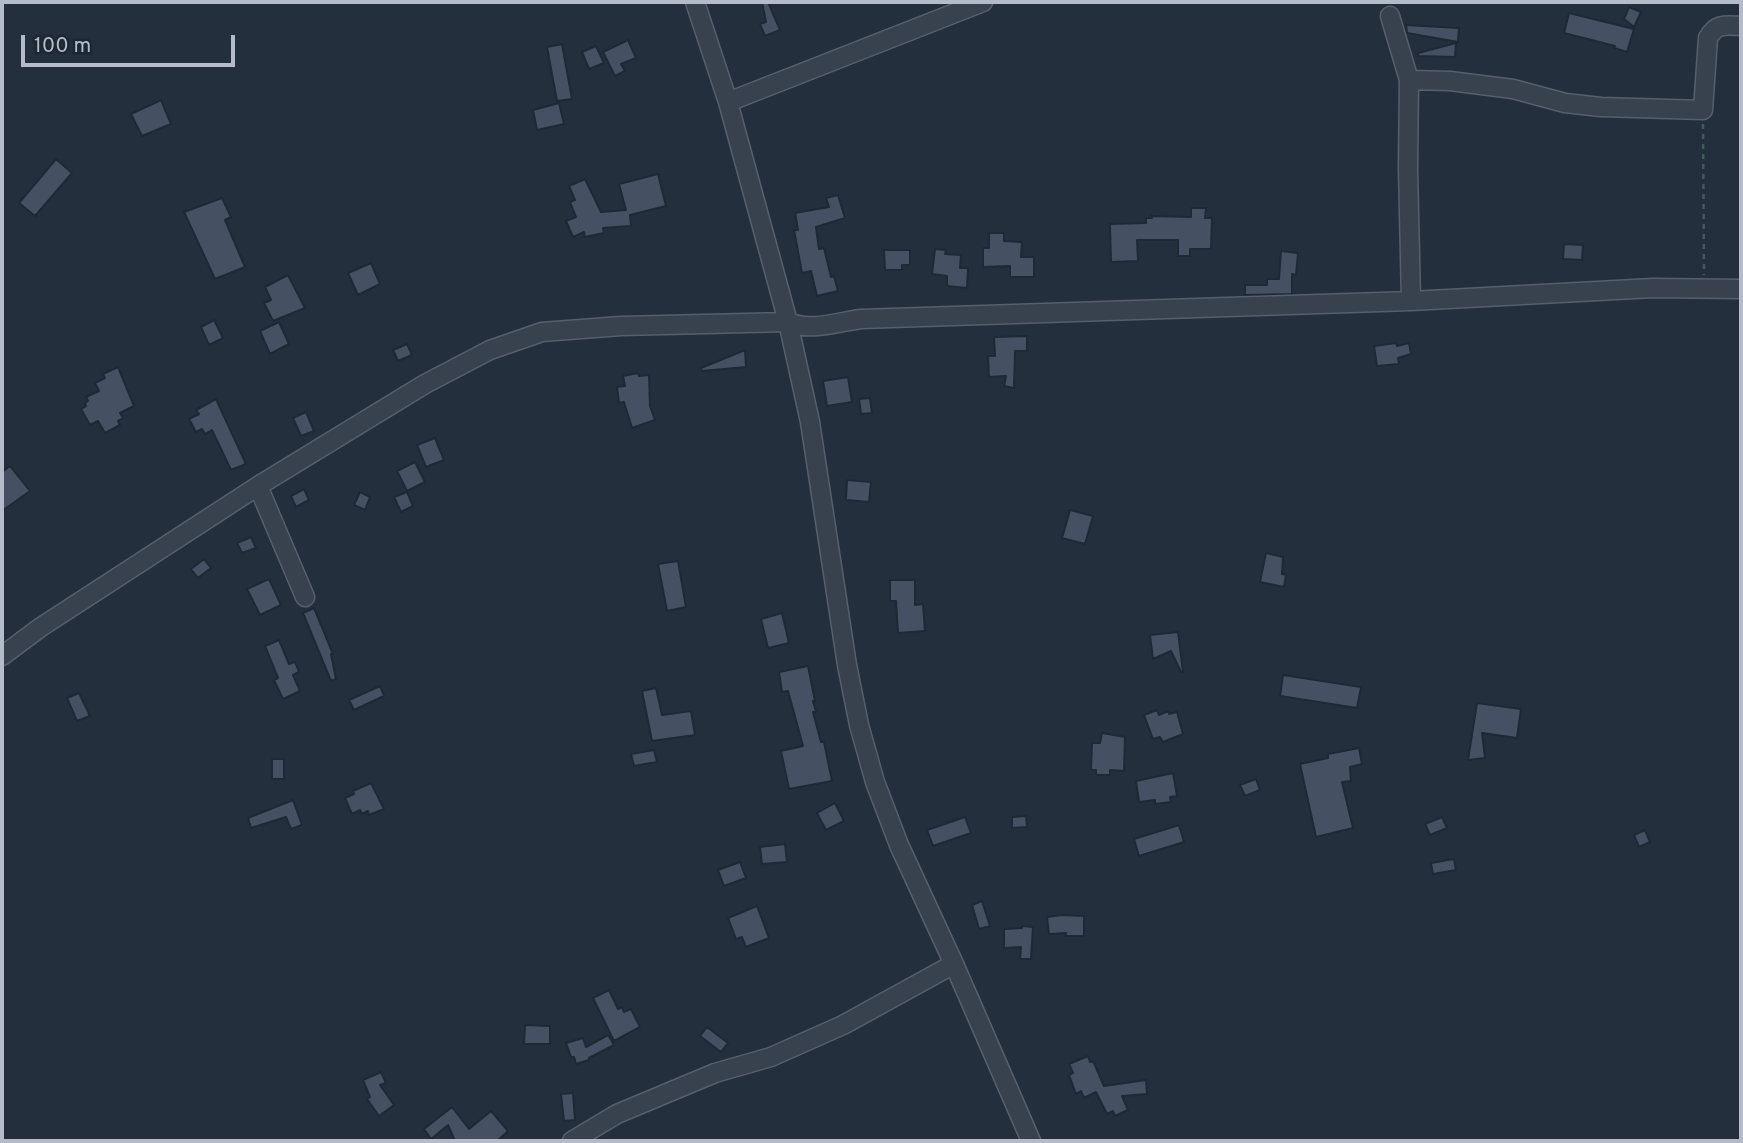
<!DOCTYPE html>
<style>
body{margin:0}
#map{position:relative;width:1743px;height:1143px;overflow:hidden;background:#242f3e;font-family:Overpass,sans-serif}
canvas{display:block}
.frame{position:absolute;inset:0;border:4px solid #b4bcc9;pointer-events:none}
.scale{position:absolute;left:21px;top:35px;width:214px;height:32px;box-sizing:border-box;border:4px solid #b4bcc9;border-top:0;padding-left:9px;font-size:21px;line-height:24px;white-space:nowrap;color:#b4bcc9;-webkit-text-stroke:5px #1d2633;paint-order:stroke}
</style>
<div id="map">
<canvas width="1743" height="1143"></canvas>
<div class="frame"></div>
<div class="scale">100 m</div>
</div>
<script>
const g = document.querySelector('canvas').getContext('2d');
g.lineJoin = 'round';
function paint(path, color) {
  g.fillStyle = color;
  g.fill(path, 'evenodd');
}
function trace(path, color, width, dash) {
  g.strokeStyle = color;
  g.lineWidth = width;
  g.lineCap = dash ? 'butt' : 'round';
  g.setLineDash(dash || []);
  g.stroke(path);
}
const building = new Path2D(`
 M762,2h6l12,28 -15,6 -5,-12 6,-2z
 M1629,7l12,5 -7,15 -10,-8z
 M1569,13l65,16 -7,23 -13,-4 1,-2 -51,-13z
 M1406,25l53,3 -1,14 -51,-9z
 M628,40l8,18 -15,6 4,7 -10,5 -12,-24z
 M1456,43l-1,14 -37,-1v-3z
 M562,44l10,55 -15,2 -10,-54z
 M596,46l8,17 -15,6 -7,-17z
 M161,100l10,24 -29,12 -11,-22z
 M559,103l5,21 -27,6 -4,-20z
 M56,159l16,14 -37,43 -16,-13z
 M658,174l8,32 -36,9 1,11 -28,2 1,5 -19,4 -1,-5 -11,5 -7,-16 10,-4 -6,-15 5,-2 -6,-14 16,-7 16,33 25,-2 -7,-26z
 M838,195l7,23 -29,9 3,22 5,-1 7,29 3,-1 4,15 -21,5 -6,-25 -9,2 -8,-43h4l-3,-17 34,-6 -3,-9z
 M222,198l9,19 -6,3 20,47 -30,12 -31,-67z
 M1191,208h15l-1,10h7l-1,31h-21v7h-12v-16h-41l1,21 -27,1 -1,-38 36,-1v-5h6l-1,-2 40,1z
 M989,233h15v8l18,1 -1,15h13v20h-24v-11l-27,1v-19h6z
 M1564,244l19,1 -1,15 -19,-1z
 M935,249l11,1 -1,4 16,1 -1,13h8l-1,20 -20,-2v-10l-15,-2z
 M884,250h26v15h-8v5h-17z
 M1281,251l17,2 -2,22 -4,-1v20l-47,1v-10h22v-6h12z
 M371,263l9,21 -22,11 -10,-22z
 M288,275l17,33 -32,13 -9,-18 7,-3 -6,-13z
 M214,320l9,18 -14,7 -8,-18z
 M279,322l10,22 -19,10 -10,-23z
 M1027,336v15h-12l-1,37 -10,-2 2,-10 -17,1 -1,-21h7l-1,-19z
 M1396,343l1,3 12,-3 2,11 -13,4 1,6 -22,2 -3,-20z
 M407,344l5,11 -14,6 -5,-11z
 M745,350l1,17 -44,4 -1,-3z
 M118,367l16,39 -14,7 3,5 -5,3 2,4 -15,8 -7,-12 -8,4 -9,-16 5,-3 -1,-3 3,-2 -2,-4 13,-6 -4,-8 10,-5 -2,-4z
 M638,373l1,3 10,-1 1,31 5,14 -23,8 -8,-26 -5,1 -2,-16 8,-1 -2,-10z
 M848,377l4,25 -25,4 -4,-25z
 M870,398l2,15 -11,1 -2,-15z
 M216,399l30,65 -15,6 -19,-40 -7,4 -3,-5 -6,3 -7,-13 10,-5 -3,-4z
 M306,412l8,19 -13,5 -8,-18z
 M435,438l9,22 -18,7 -9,-22z
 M415,462l10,20 -18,9 -10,-20z
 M10,466l20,25 -28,20v-39z
 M847,480l24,2 -2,20 -23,-2z
 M304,489l5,11 -13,7 -5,-11z
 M360,492l10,5 -5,13 -11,-5z
 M407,492l6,14 -12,6 -7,-15z
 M1070,510l23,6 -8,28 -23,-6z
 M251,537l5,11 -14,5 -5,-10z
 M1266,553l17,4 -1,17 4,1 -2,12 -24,-5z
 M204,559l7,9 -13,10 -7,-9z
 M678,561l8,46 -19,4 -9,-47z
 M269,579l12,26 -21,10 -13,-26z
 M890,580h25v25l8,-1 2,27 -27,2 -2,-32h-6z
 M314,608l19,46h-2l5,25 -5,2 -28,-68z
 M782,613l7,30 -21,5 -7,-29z
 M1178,632l5,40h-2l-10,-21 -18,8 -3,-24z
 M279,640l10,24 6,-2 4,10 -6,3 7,16 -17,8 -9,-19 4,-2 -13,-32z
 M808,666l7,35h-2l3,11h-3l8,30h3l8,39 -43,8 -8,-38 22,-5 -15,-55 -6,1 -3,-20z
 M1283,675l78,12 -4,21 -77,-12z
 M380,686l4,10 -30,14 -5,-10z
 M656,688l6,27 29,-4 4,24 -43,6 -10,-50z
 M79,693l11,23 -13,5 -10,-23z
 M1477,703l44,6 -4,29 -35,-5 3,25 -17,2z
 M1157,710l2,5 9,-4 1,3 8,-2 6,22 -20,8 -3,-5 -7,2 -9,-24z
 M1102,733l23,4 -1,34 -14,-1v5h-14v-5h-5l1,-27h8z
 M1359,748l3,16 -12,3 1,14 -9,1 11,46 -37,9 -16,-73 28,-6v-4z
 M654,750l3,12 -23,4 -3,-12z
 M272,759h12v20h-12z
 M1173,773l4,23 -7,1 1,5 -16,2v-4l-16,2 -3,-21z
 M1256,779l4,11 -15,6 -5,-11z
 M371,783l13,26 -15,6 -1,-4 -6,3 -2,-4 -8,4 -7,-16 9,-4 -1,-3z
 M293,800l9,25 -11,4 -5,-12 -35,11 -3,-10z
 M835,803l9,18 -18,9 -9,-17z
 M1026,816l1,11 -15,1v-11z
 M965,817l6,16 -38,13 -6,-16z
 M1442,817l5,11 -17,7 -5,-11z
 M1179,825l5,17 -45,14 -5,-17z
 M1645,830l5,12 -11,5 -5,-12z
 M785,844l2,18 -25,2 -2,-17z
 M1454,859l2,11 -23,4 -2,-11z
 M740,862l6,16 -22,8 -6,-16z
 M982,901l8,25 -11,3 -7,-24z
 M757,906l12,32 -23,9 -4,-10 -6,2 -8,-21z
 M1062,915l22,1v20h-18v-3l-17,1 -2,-17z
 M1022,926l11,1 -2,32h-11l1,-12 -17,1v-19l18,-1z
 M609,990l9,19 4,-2 2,5 7,-3 9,18 -26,14 -21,-43z
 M525,1025l25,1v18h-26z
 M707,1027l21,16 -7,9 -21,-16z
 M608,1035l6,10 -25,13v2l-13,4 -2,-7h-3l-5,-14 17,-5 3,9z
 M1088,1056l2,6 3,-1 11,25 42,-6 1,14 -25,2 6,14 -13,6 -2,-5 -6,3 -11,-22 -12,6 -3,-7 -5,3 -7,-19 4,-2 -4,-9z
 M381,1072l5,11 -6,2 14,20 -15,11 -12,-17 3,-2 -7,-17z
 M573,1093l2,27 -11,1 -3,-27z
 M452,1107l17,22 22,-18 17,20 -11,10h-42l-7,-16 -17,14 -7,-10z`);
const path = new Path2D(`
 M1703,124l1,151`);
const minor = new Path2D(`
 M695,2l33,100 60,220 22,100 37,243 12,60 16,57 24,63 55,119 77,177
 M1390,16l19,64 -1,88 3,133
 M1409,80l41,1 63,8 52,14 36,4 102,3 5,-72c8,-15 18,-13 33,-12
 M728,102l255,-100
 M258,486l47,111
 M2,656l39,-29 217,-141 167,-102 65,-34 52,-18 79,-6 167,-4c23,10 49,0 73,-3l550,-18 242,-13 88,1
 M572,1141l45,-27 98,-41 56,-16 72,-32 111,-61`);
paint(building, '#455162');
trace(building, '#1f2835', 2);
trace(minor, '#565f6c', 21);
trace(path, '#44595c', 2.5, [5, 5]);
trace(minor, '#38414e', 18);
</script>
